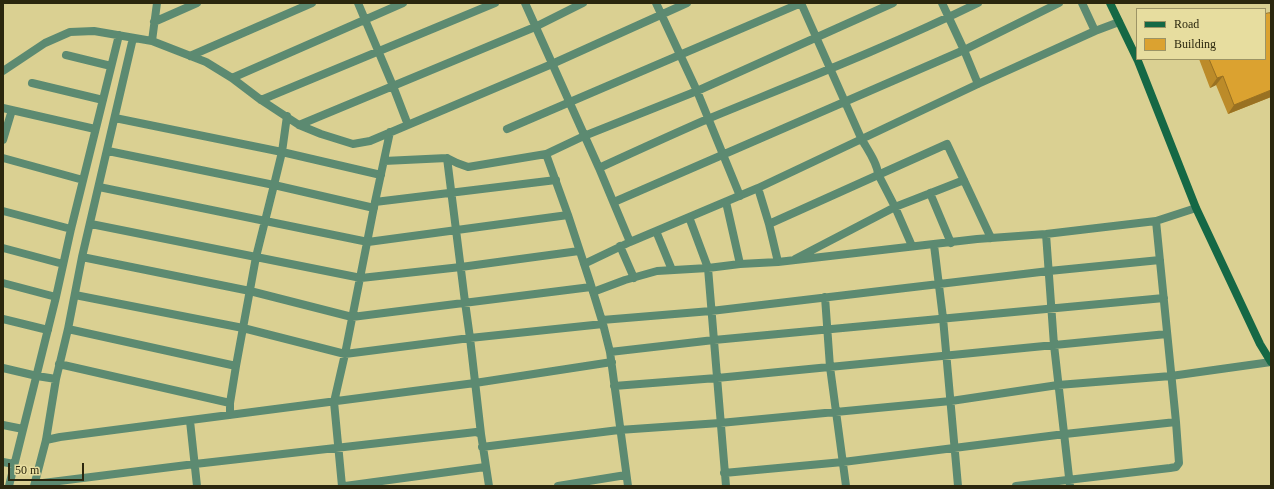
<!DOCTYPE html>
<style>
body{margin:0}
#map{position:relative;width:1274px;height:489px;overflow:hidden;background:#dad092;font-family:Georgia,serif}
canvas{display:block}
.frame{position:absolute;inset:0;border:4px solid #2b270e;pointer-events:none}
.legend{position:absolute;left:1136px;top:8px;width:130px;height:52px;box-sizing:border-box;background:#e7dd9f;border:1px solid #9c9465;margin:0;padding:5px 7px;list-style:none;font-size:12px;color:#2b270e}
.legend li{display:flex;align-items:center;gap:8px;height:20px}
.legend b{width:20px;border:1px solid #9c9465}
.scale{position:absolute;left:8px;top:463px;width:76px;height:18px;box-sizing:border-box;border:2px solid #2b270e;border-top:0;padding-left:5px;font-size:12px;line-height:14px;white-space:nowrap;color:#2b270e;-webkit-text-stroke:3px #e7dd9f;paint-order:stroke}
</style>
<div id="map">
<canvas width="1274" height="489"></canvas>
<div class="frame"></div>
<ul class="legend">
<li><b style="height:5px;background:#156845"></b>Road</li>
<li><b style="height:11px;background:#dba230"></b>Building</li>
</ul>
<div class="scale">50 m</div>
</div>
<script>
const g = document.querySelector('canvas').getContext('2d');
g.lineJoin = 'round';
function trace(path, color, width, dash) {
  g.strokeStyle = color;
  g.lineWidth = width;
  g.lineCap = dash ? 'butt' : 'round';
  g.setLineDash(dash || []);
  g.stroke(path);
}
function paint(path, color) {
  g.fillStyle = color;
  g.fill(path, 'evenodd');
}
const street = new Path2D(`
 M358,3l35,83 15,39
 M525,3l74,165 31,74
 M656,3l41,88 43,105
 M801,3l60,135c6,11 16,24 17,36l17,33 17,39
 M942,3l22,47 14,34
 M1082,3l13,28
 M154,22l43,-19
 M152,41l5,-38
 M66,55l45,11
 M190,56l122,-53
 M3,71l42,-28 25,-11 24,-1 58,10 54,21 26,16 29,22 38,25 22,9 32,10 17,-3 182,-77 135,-61
 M232,78l171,-75
 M32,83l71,17
 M261,100l234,-97
 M3,108l92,21
 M115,118l167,34 99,23
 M299,125l236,-98 48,-24
 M507,129l294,-126
 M3,140l9,-30
 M108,151l166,34 100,23
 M546,154l22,61 22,67 13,42 7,28 18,134
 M3,158l80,22
 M447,158l18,144 5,36 11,96
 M384,161l63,-3 10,5 11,4 78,-13 38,-18 113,-45 196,-88
 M599,168c37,-17 74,-34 111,-50 90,-37 180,-72 268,-115
 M99,187l269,55 200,-27
 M758,188l11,36 9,38
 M930,193l21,50
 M375,202l181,-22
 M614,202l350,-152 95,-47
 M726,202l14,62
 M3,211l68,18
 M689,217l19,51 18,218
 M91,224l270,54 100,-11 118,-16
 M769,224l178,-80 44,94
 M656,231l16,39
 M1046,234l8,111 16,141
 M934,245l9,73 15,168
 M620,246l14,32
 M3,248l60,16
 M82,257l168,34 102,26 239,-30
 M795,259l100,-52 69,-27
 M584,264l46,-22 128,-54 220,-104 117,-53 24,-9
 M3,283l53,14
 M593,292l32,-12 32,-9 51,-3 32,-4 38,-2 199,-23 69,-5 110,-13 40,-13
 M75,295l168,33 102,26 125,-16 133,-14
 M825,297l5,70 16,119
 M3,319l45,11
 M602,320l109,-9 338,-40 111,-11
 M68,329l168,37 20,-109 18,-72 8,-33 5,-36
 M610,352l104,-12 450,-42
 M59,364l171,39
 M3,368l34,8 19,3
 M614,386l103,-8 450,-44
 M230,415v-12l6,-37
 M190,421l7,65
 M3,425l20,4
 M46,440l14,-3 415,-54 137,-21
 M482,447l137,-17 101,-7 231,-22 107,-16 113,-9 100,-14
 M3,462l11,2
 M724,473l119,-11 222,-28 111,-12
 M35,484l160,-20 281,-32 5,2 8,52
 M9,486l47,-189 15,-68 48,-194
 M34,486l12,-46 10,-61 12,-50 14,-72 51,-219
 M342,486l-8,-84 11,-48 30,-152 15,-70
 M345,486l140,-19
 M558,486l68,-11
 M1016,486l154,-18 6,-1 3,-4 -3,-41 -20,-201`);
const secondary = new Path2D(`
 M1110,3l28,58 58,147 64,136 11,18`);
const wall = new Path2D(`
 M1199,59h66l6,38 -43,17 -12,-29 -6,3z`);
const shadedWall = new Path2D(`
 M1223,76l-7,9 -6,3 7,-10z
 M1271,90v7l-43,17 6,-9z`);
const building = new Path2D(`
 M1270,13l1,3v74l-37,15 -11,-29 -6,2 -8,-19h56v-45z`);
trace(street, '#5c8a71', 8);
trace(secondary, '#156845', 8);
paint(wall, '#bc8b29');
paint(shadedWall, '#997122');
paint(building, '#dba230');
trace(building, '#997122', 1);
</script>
